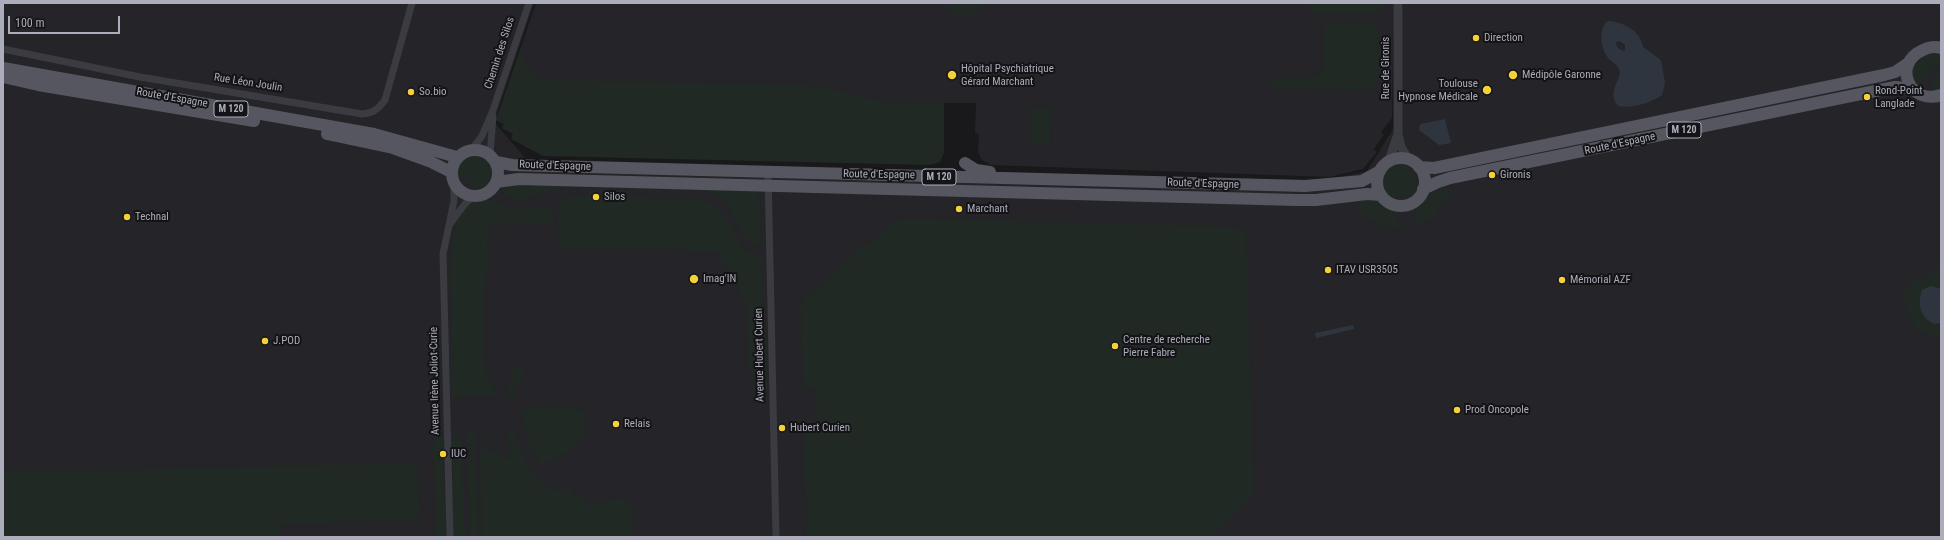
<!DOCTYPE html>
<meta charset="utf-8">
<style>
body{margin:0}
#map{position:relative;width:1944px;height:540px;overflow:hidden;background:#19181b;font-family:"Roboto Condensed",sans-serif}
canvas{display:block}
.frame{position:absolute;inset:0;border:4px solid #abadba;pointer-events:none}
.scale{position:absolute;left:8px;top:16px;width:112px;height:18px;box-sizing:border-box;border:2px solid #abadba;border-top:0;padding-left:5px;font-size:12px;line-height:14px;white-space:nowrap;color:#abadba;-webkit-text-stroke:3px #141316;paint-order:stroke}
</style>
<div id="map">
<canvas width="1944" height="540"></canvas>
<div class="frame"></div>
<div class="scale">100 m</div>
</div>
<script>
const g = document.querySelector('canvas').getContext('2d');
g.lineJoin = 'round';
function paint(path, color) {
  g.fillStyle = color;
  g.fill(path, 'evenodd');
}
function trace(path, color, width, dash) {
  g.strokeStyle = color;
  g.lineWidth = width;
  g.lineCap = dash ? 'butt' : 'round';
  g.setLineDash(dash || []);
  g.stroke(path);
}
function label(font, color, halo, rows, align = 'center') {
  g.font = font + ' "Roboto Condensed",sans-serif';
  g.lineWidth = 4;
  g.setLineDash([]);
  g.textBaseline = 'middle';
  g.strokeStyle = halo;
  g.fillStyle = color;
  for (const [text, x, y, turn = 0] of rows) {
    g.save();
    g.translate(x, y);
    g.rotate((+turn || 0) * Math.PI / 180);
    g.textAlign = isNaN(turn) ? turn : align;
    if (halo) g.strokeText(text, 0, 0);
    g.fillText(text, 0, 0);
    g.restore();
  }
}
const built = new Path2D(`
 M3,3h531l-40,119 33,38 559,17 242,3 39,-9 28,-45 8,-123h538v534h-1938z
 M536,3h858l-2,115 -11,14 3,3 -10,14 3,3 -14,17 -34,8 -338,-12 -9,-5 -4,-8 1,-18 -4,-1 1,-30h-32v49l-4,10 -5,2 -294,-6 -130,-19 2,-5 -11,-6 2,-4 -8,-4z`);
const green = new Path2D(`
 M943,3h39c-6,21 -31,16 -39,0z
 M1311,3h70l-1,8 -6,3 -63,-1z
 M1337,21l36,1 4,3 2,8 -1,46 -4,10 -7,2 -95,-3 -4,-3v-7h43l12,-8 1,-42 1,-4z
 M521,47c2,18 8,26 24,33l264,5 14,1 56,15 65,2v49l-4,10 -11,3 -386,-9 -32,-17 2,-5 -11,-6 2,-4 -8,-4z
 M1925,53l16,2v7l-7,5 -16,19 -6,-9v-9l12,-11z
 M1941,69v20l-11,3 2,-13z
 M1032,107l19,1 -1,38 -20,-1z
 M473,153c25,3 25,34 -1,36l-6,-9 -10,-6c1,-12 6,-18 17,-21z
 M1402,164c14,5 19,18 11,31l-19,2 -1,2c-18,-10 -12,-34 9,-35z
 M1446,183l4,12 -15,21 -21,12c0,-27 8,-35 32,-45z
 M506,184l248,6 6,9 1,48c-28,-8 -23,-48 -56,-56l-130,-4c-6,0 -13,0 -19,1 -21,6 -40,23 -57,0z
 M569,195l121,3c33,3 37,24 53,50l6,5 13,3 1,63 5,37 -1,34 -14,-1v-15h-5l-2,-70 -29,-52 -32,1 -5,-6 -113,2 -5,-2 -3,-5c-1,-12 -7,-43 10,-47z
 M480,199l13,2 16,8 37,-2 6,6 3,11 -67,1 -2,65 -2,1 1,19 -1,1 1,53 2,10 10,22 -45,1c-3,-23 -1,-45 0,-68 1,-34 -14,-115 28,-130z
 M1359,199c5,0 15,-1 20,1 12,7 19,17 23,30l-20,-4 -25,-15 3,-7z
 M906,218l340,9 8,269 -41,41h-407l-3,-115h14l-1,-34h-13l-2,-82 5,-10 77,-65 12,-10z
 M1939,269h2v20l-10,-3 3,38 7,-1v13c-7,0 -15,-1 -21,-5 -9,-7 -16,-27 -16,-37l12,-13z
 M522,364l3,14 -9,6 -3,15 -4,-1c-1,-13 -2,-29 13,-34z
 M550,405c8,0 20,0 27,4 5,2 8,7 9,12 4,22 -29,39 -46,44l-11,-21 -8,-32 6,-4z
 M500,429l2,3 -17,1 1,19h15l1,8 8,-1 -2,-27 2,-3h4c7,20 21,61 46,62l9,-5 7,11 6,-5 9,15c34,-16 52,-12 40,30h-149l-2,-89 3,-2v-16z
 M475,430l3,107h-8l-2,-79h3l-1,-15h-3v-12z
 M433,431l7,1 3,8 3,97h-10z
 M452,438h7l3,3 2,96h-11z
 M417,463l3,56 -141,6v12h-276v-65z`);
const water = new Path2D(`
 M1609,21c14,1 32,10 34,26l18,13 4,23 -3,12c-11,8 -30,14 -44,11 -11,-14 1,-22 2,-35 -2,-6 -7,-8 -11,-12 -8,-9 -11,-27 -3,-37zM1620,41l5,4v6c-5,-1 -9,-3 -9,-9z
 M1445,119l6,24 -12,2 -20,-15 1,-6z
 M1931,286l10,3v34l-7,1c-14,-7 -17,-20 -12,-34z
 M1353,325l1,4 -38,9 -1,-5z`);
const minor = new Path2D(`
 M3,49l137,28 222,37c12,-1 16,-5 23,-14l27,-97
 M472,149l10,-13 11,-26 36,-107
 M490,155l3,-39
 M768,172l8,365
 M450,224l14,-19 9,-9
 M450,537l-7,-283 11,-53v-16`);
const tertiary = new Path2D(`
 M1398,3v131l3,13 8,13
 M1389,161l8,-24`);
const primary = new Path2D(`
 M1941,48c-6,-2 -12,-1 -18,2 -32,14 -13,56 18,45
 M3,68l371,66 83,23
 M3,77l35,8 216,36
 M327,134l66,14 36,13 22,11
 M452 173a23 23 0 1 1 46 0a23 23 0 1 1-46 0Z
 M1377 182a24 24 0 1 1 48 0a24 24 0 1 1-48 0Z
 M496,162l16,3 793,21 57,-5 18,-10
 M965,163l11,7 14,2
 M1419,167l15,1 450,-93 11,-3 12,-8
 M496,182l23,-3 777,21h20l51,-6 14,1
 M1423,189l15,-7 12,-4 435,-89 10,-2 17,1`);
const markers = [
 [1476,38,4,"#f3d239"],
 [952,75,5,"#f3d239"],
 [1513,75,5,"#f3d239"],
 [1487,90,5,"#f3d239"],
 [411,92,4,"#f3d239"],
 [1867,97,4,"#f3d239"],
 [1492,175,4,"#f3d239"],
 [596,197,4,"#f3d239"],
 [959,209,4,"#f3d239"],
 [127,217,4,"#f3d239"],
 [1328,270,4,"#f3d239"],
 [694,279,5,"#f3d239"],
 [1562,280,4,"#f3d239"],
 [265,341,4,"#f3d239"],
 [1115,346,4,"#f3d239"],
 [1457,410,4,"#f3d239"],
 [616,424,4,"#f3d239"],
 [782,428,4,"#f3d239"],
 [443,454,4,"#f3d239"]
];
const shields = [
 [231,109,34],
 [1684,130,34],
 [939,177,34]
];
const shieldNames = [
 ["M 120",231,109],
 ["M 120",1684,130],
 ["M 120",939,177]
];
const poiNames = [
 ["Direction",1484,38],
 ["Hôpital Psychiatrique",961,69],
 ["Gérard Marchant",961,82],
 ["Médipôle Garonne",1522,75],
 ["Toulouse",1478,84,"right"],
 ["Hypnose Médicale",1478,97,"right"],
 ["Rond-Point",1875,91],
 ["Langlade",1875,104],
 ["So.bio",419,92],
 ["Gironis",1500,175],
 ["Silos",604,197],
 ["Marchant",967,209],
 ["Technal",135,217],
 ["ITAV USR3505",1336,270],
 ["Imag'IN",703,279],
 ["Mémorial AZF",1570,280],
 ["Centre de recherche",1123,340],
 ["Pierre Fabre",1123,353],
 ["J.POD",273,341],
 ["Prod Oncopole",1465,410],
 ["Relais",624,424],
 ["Hubert Curien",790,428],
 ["IUC",451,454]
];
const streetNames = [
 ["Chemin des Silos",500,53,-72],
 ["Rue de Gironis",1386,68,-90],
 ["Rue Léon Joulin",248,83,9],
 ["Route d'Espagne",172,98,10],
 ["Route d'Espagne",1620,144,-12],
 ["Route d'Espagne",555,166,2],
 ["Route d'Espagne",879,175,1],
 ["Route d'Espagne",1203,184,2],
 ["Avenue Hubert Curien",760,355,-91],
 ["Avenue Irène Joliot-Curie",435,381,-91]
];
paint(built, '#252428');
paint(green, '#202923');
paint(water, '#2e353f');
trace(minor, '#3b3b42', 7);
trace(tertiary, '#3b3b42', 9);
trace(primary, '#55565f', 12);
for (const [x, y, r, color] of markers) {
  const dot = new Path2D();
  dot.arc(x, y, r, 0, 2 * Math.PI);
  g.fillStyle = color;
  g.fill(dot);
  trace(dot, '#141316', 1.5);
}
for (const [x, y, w] of shields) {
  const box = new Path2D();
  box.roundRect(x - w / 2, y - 8, w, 16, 3);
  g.fillStyle = '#141316';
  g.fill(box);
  trace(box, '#abadba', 1);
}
label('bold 10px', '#abadba', null, shieldNames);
label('11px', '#abadba', '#141316', poiNames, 'left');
label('11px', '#abadba', '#141316', streetNames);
</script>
